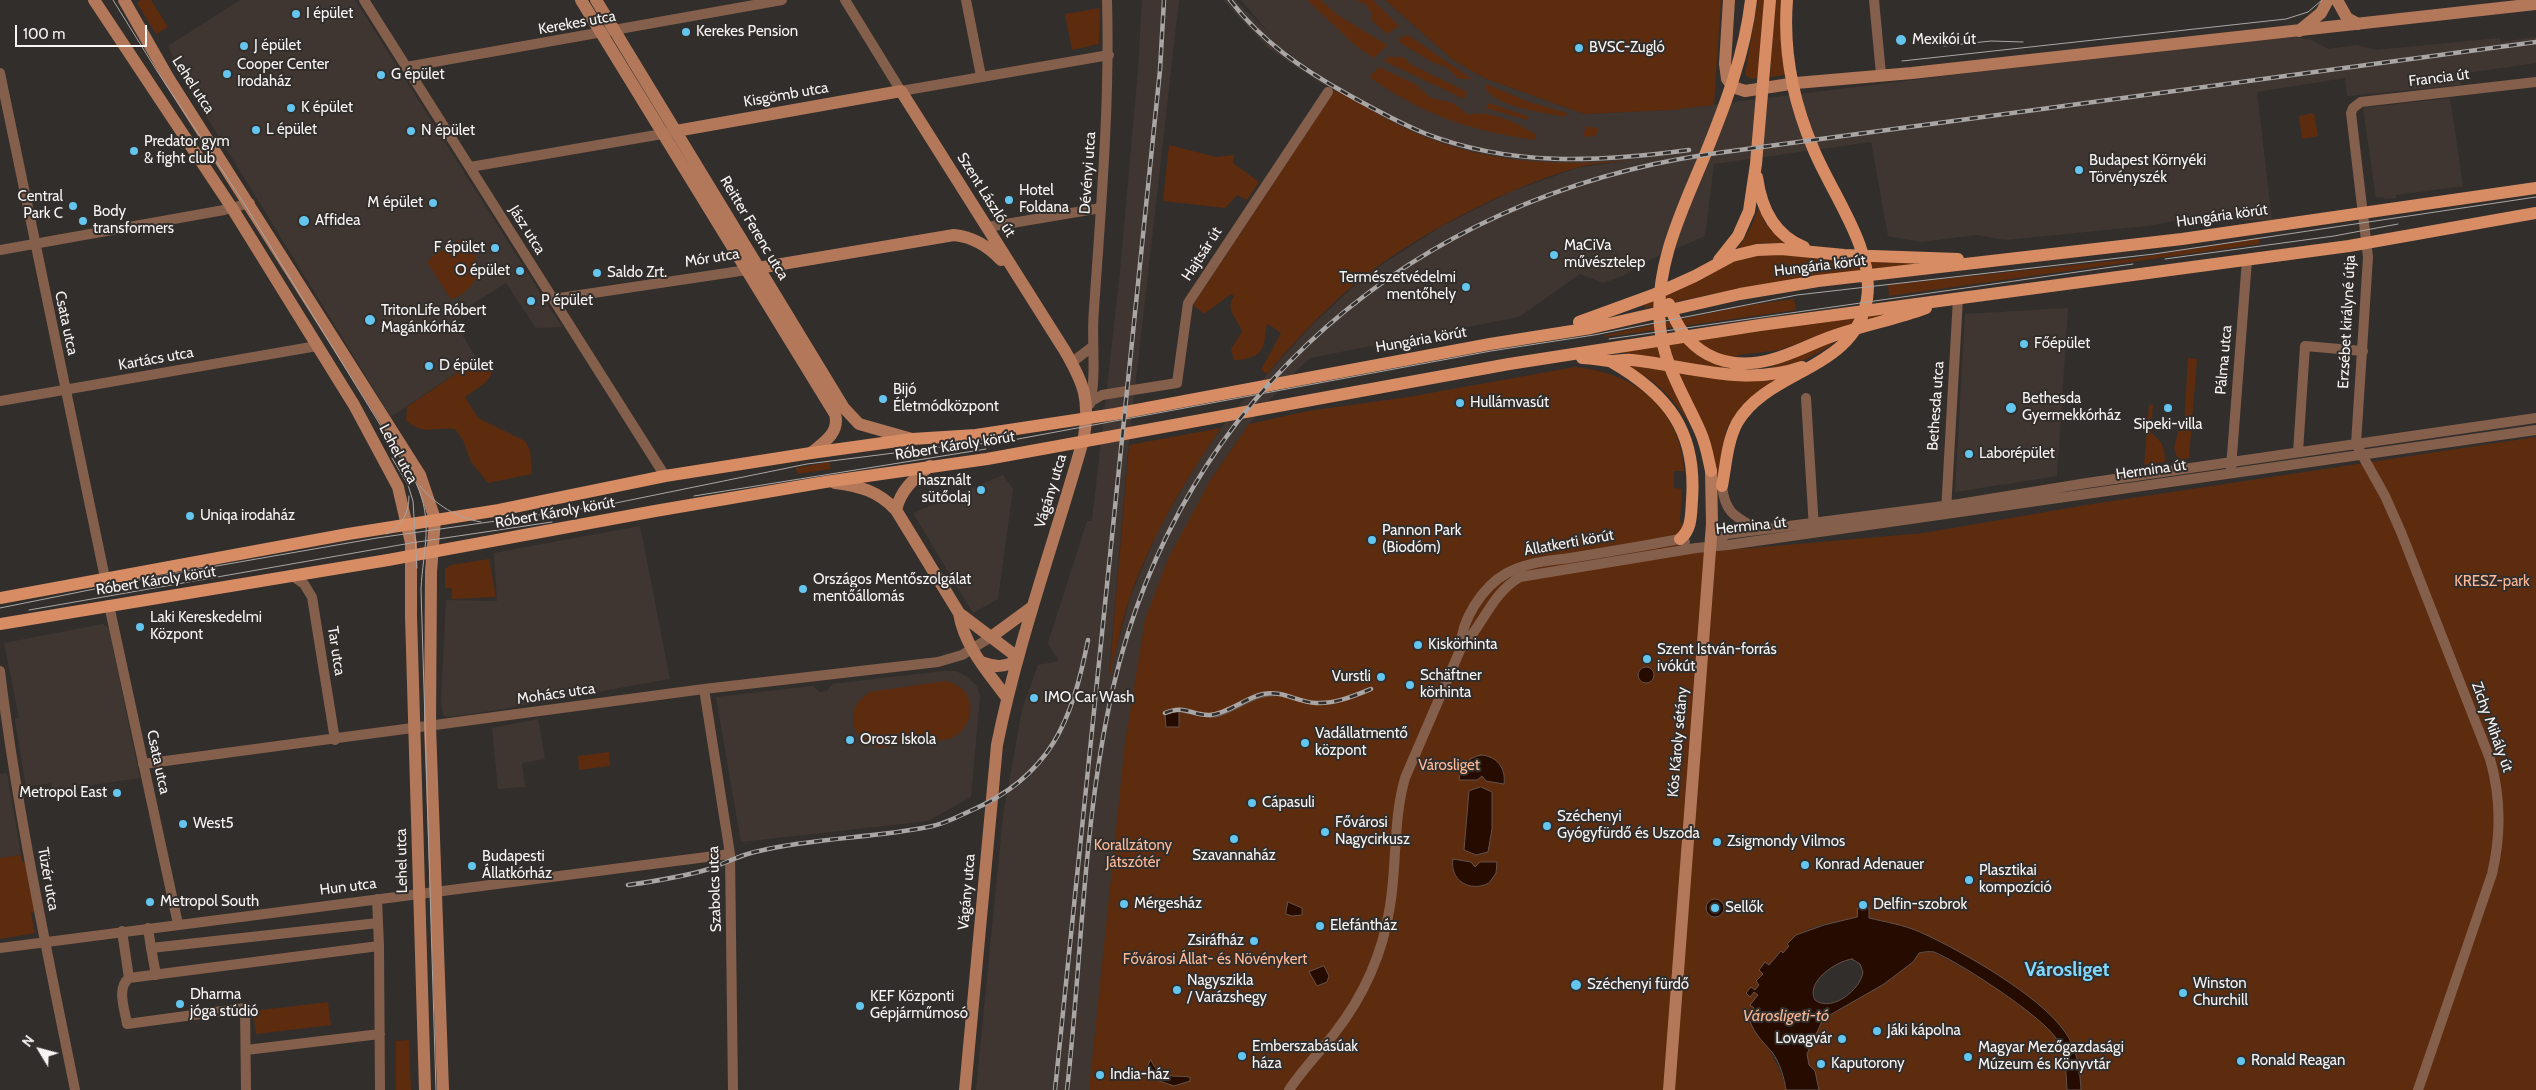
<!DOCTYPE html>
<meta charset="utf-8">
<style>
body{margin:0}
#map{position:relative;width:2536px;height:1090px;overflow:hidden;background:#322e2c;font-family:Cabin,sans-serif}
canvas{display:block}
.north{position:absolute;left:15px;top:1025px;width:50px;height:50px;-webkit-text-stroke:4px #322e2c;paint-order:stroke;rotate:307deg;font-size:14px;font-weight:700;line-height:20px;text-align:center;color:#f7f4f3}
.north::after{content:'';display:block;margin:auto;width:18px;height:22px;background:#f7f4f3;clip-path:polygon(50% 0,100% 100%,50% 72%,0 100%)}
.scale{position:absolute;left:15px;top:25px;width:132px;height:22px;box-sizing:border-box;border:2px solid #f7f4f3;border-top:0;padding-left:6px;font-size:15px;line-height:18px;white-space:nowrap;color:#f7f4f3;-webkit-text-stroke:4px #322e2c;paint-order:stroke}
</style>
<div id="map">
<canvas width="2536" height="1090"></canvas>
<div class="north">N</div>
<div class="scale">100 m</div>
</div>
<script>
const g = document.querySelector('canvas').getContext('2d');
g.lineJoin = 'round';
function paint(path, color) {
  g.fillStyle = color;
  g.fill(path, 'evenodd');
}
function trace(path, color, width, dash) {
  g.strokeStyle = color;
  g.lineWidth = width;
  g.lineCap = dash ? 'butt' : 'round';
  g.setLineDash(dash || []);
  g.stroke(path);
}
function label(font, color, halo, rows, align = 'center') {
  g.font = font + ' Cabin,sans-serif';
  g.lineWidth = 4;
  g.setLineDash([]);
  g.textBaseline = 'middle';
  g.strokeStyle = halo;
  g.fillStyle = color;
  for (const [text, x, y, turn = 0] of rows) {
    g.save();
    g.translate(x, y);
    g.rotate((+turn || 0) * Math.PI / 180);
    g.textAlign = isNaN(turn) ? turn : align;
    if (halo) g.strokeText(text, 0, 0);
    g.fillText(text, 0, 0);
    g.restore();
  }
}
const built = new Path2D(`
 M240,0h115l207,327 -26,1 -30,-45 -35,22 -16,18 22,36 -86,58 -208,-339 -15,-32z
 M1142,0h37l-51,450 -19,225 21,-77 28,-68 39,-67 34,-49 80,-88 55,-51 76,-49 68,-34 67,-24 42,-6 -40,2 -53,-2 -62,-12 -36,-12 -38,-17 -71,-39 -51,-34 -45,-48h12l35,34 -29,-34h144l68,60 31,18 100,36 86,-4 469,-58 157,-15 16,3 16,9 29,-4 19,5 124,-12 1,4 35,-5v26l-76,11 1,11 -114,11 -2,-18 -88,14 15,128h-93l-32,6 -142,14 -29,-5 -55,7 -33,-6 -17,-94 -157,22 -9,72 -58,25 -24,15 -20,7 -23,-9 -61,43 -209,41 -22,21 -39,45 -38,55 -77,212 -44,399h-114l27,-274 19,-106 16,-45 21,-4 -11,-18 39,-122h5l28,-249 18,-202z
 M2450,98l13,88 -67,9v3l-12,1 -1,-2 -7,1 -13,-90z
 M2068,308l-11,168 -102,16 10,-178z
 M1003,475l10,14 -15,110 -25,14 -60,-100z
 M640,526l30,153 -179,32 -44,6 -4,-2 -2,-13 5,-102 51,1 -3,-48z
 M103,624l6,5 31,149 -88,13 -1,-8 -25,4 1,7 -12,-75 4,-1 -15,-75z
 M943,671h13l10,5 10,9 4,11 -9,101 -43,24 -187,21 -25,-145 97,-11 6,6 8,-1 5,-7z
 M538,719l7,40 -23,4 3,24 -27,2 -6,-61z
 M7,773l14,82 -21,3v-84z`);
const green = new Path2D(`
 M141,0h10l17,27 -12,7 -19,-31z
 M1307,0h13l19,16 48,29 -13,13 -18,-12z
 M1355,0h18l26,26 -12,8 -16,-14 1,-7 -7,-9z
 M1385,0h336l-7,105 -44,5 -86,4 -100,-36 -31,-18z
 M1758,0h8l-8,78 -6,1 -7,-4z
 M1775,0h7l4,75 -16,2z
 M1100,8l-1,36 -27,6 -7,-36z
 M1408,35l64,44h-13l-13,-12 -14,-5 -33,-20 2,-5z
 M1387,57h16l9,8 55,27 -3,7 -80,-38z
 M1379,67l36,17 16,14 22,5 15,12c21,-6 49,8 67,19l1,6c-66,-9 -112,-25 -167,-63z
 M1486,84l43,18 38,11 -3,4c-24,-6 -61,-8 -78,-27z
 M1335,90c31,17 61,36 95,49 67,25 131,27 202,21 -18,3 -39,3 -56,8 -67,19 -154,64 -210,107 -35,27 -70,65 -99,99l-6,-4 20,-37 -13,-9c-4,6 -2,12 -4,19 -3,14 -18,17 -30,17l-3,-11 11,-17c-4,-14 -18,-21 -8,-36l-3,-2 -27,20 -11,-9z
 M1489,103l38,13 1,4 -43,-12z
 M2314,113l4,23 -16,3 -3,-23z
 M1586,126l13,3 -4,7 -12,1z
 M1169,145l47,12 18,-2 -1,8 26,19 -12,18 -10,-5 -12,13 -62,-7z
 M1759,208l6,15 23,21 -27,-1 -24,7 14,-23z
 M2259,238v6l-370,52 -1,-11 242,-26z
 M459,240l13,4c4,9 2,15 9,27 -8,12 -15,24 -30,28l-24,-37 6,-6z
 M1750,253l153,7 17,5 -168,21 -107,22 -1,-7z
 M1794,299l2,11 -191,27v-2l139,-29z
 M1886,310l1,5 -66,20 -41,15 -42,5 -16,15 -104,-18z
 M1839,339c-22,18 -46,27 -73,30z
 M2188,358l9,1 -8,99 -11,2 -4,-12 4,-16 5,-3 1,-5z
 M1621,363l159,14 -37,28 -16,23 -10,57 -6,-37 -8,-25 -15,-2c-19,-29 -36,-43 -67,-58z
 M470,364l17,4 5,6 -7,9 -20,14 13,21 47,23 5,9 2,24 -44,9 -17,-21 -8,-22 -8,-11c-21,-3 -31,8 -49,-9l1,-13z
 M1575,367c61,6 105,41 109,104h-10v17l8,1 -2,31 13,33 231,-20 162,-28 450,-68v653h-455c-1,-16 -2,-34 -10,-48 -21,-37 -111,-95 -151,-109 -17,-7 -34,-12 -51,-15l-1,-10h-10v9c-23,5 -55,8 -71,27l2,2 -6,7 -3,-1 -11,13 -3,-2 -6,22 -6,7 4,3c-11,34 22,62 28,95h-697l36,-347 20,-123 23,-61 43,-80 38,-55 59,-13 100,-14z
 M2149,404l4,1 -2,28c12,9 14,15 14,29l-21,3z
 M1221,428c-37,53 -69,108 -91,169 -9,26 -14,55 -21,82l20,-234z
 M829,462l2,7 -34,5 -1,-6z
 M489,559l7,38 -44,2v-11h-7v-19l6,-4z
 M946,681c31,7 33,44 4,58l-72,9 -21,-14 -4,-9v-13l5,-10 11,-10z
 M609,752l1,14 -31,4 -1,-14z
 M21,855l1,7h3l10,50 -4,1 4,20 -35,6v-81z
 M1932,952c25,10 114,65 126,89 7,14 8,33 9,49h-248l-4,-19 -6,-6 -2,-11 16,-35 61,-35 29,-22 6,-9z
 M328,1002l3,23 -75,9 -3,-23z
 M409,1040l2,50h-15v-49z`);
const water = new Path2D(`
 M1638 675a8 8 0 1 1 16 0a8 8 0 1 1-16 0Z
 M1179,711v16h-13l-1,-12z
 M1481,755c16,1 25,13 23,29l-18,-3 -4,-5 -5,4h-18c1,-13 8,-22 22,-25z
 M1481,787l11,5v37l-4,23 -12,3 -12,-5 5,-59z
 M1453,859l18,3 4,5 5,-5h17l-1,11 -7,10c-19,10 -40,-3 -36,-24z
 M1706 908a9 9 0 1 1 18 0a9 9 0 1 1-18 0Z
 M1288,902l14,6v7l-10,1 -6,-2z
 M1858,908h11v10c17,4 35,7 51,14 40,18 121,64 145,100 12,16 15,38 16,58h-14c-1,-16 -1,-38 -11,-52 -16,-23 -95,-75 -122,-86 -4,-1 -11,0 -15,1l-6,9 -29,22 -61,35 -16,35 2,11 6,6 4,19h-33c-2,-13 -6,-27 -14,-38 -11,-12 -20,-21 -24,-37l6,-7 -4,-3 8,-10 -4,-3 -4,5 -4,-4 5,-6 4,3 4,-5 -3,-4 7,-7 -4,-4 6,-8 4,3 12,-14 2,2 6,-7 -2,-2 9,-9 28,-10 33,-8zM1852,959l8,5 3,8c-2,17 -31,41 -48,28 -10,-18 21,-39 37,-41z
 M1324,966l5,10 -2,6 -10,4 -8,-14z
 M1151,1060c8,20 21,15 39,17v4l-16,5 -20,-7 -7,-12z`);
const stream = new Path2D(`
 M1179,711c13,1 25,8 38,5 24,-7 38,-24 66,-21`);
const street = new Path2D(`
 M364,0l301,476
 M845,0l56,91 208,-36
 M966,0l15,76
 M1874,0l7,74
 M406,67l376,-67
 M0,73l105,505
 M470,167l198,-34
 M988,227l113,-19
 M0,250l224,-40 26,-7
 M553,299l194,-29
 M1071,363l21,-16
 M1806,398l8,131
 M0,401l317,-55
 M1090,402l12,-7 75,-12 11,-80 140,-211
 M1090,404c7,-30 1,-64 4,-95 7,-103 16,-206 13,-309
 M2298,452l7,-106 58,5
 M2231,468l16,-208
 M1722,486c3,28 14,31 37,44
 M1946,511l12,-213
 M1710,545l17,-11 232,-30 128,-21 449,-65
 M291,575l13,9 8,13 23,143
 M109,605l69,319
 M1461,648c-1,-27 22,-62 46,-75 19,-11 43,-12 63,-15 37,-6 74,-12 110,-19l5,3
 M0,671c17,141 47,280 75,419
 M704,689l26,165 3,236
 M143,764l561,-75 234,-27 24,-7 29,-18
 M377,899l2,47 1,144
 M148,928l3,20 227,-25
 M122,931l7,47
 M0,948l730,-94
 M151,948l5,27
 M246,1050l134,-16
 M246,1090l-1,-82 -118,16c-2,-14 -11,-36 2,-46l250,-32
 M1289,1090c13,-20 30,-37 45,-56 29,-37 49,-81 56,-128 7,-42 3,-86 15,-128l56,-130c22,-22 30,-54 59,-71l176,-29 32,-3 808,-115
 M2418,1090l74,-216c9,-38 9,-77 -2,-115l-89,-227 -16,-36 -29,-52 12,-187 -17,-144 2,-5 8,-6 175,-20`);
const secondary = new Path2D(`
 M94,0l138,208 122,197 44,82 13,56v73l14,474
 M124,0l45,79 251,396 15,44 -4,53 -1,154 13,364
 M581,0l254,414c5,18 -10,28 -24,39
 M596,0l248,408 15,16 53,15
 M1729,0l-4,64 2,15 6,8 12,4 51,-8 116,-10 624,-69
 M2337,0l10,18 11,6
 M2299,31l22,-18 7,-13
 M676,131l225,-40 164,260c19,33 25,48 19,86 -29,103 -66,204 -87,308l-32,345
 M752,269l202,-34c20,2 34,11 47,25
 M835,483c25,3 43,8 61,27l63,103c5,33 29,59 48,85
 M896,510c5,-21 18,-31 34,-44
 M959,613l53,40 5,7
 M991,637l41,-30
 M981,662c14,5 23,6 36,-2
 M1669,1090l43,-566 -1,-53`);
const primary = new Path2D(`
 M1757,177c4,30 17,58 47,70
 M1719,260l19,-24 11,-25 7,-47 14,-164
 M1669,304c15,47 53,68 101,56 25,-6 47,-20 72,-27 28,-9 57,-15 84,-25
 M1579,322l74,-27 42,-19 37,-20 25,-6 24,-1 63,6 114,4
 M1582,358c9,0 18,2 27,3 8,0 15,-2 23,-1 57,6 113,27 170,7
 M1610,361c58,33 87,70 82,139 -1,14 0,30 -12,39
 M1711,471c-3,-14 -5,-27 -11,-40 -15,-34 -37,-67 -40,-105 -6,-61 23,-117 45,-171 20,-49 40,-102 46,-155
 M1722,486c4,-21 5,-44 15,-63 31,-54 118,-52 130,-124 8,-50 -36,-106 -54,-151 -20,-47 -30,-97 -26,-148
 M0,598l348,-64 151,-24 166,-34 146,-23 101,-14 64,-4 139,-21 375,-70 101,-16 149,-34 78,-13 364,-42 354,-51
 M0,624l388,-64 267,-49 170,-29 162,-23 522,-95 251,-39 589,-79 187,-33`);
const tram = new Path2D(`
 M113,0l44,71 88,134 171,278c18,39 7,66 5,106l15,501
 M1944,46l47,-5 32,1
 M1902,61l384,-42 22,-7 14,-12
 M2165,259l169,-23 64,-12
 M1609,339l524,-75
 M392,458l16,27 5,16 4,67
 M420,486c16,19 37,32 61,36
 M694,496l292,-47
 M387,534c15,-9 22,-20 22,-38
 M0,608l159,-32 218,-38 224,-32 206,-42 135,-17 60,-5 489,-91 103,-16 203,-40 357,-41 382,-57
 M29,610l382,-67 141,-21`);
const rail = new Path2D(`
 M1230,0c31,41 72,69 117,94 25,14 50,28 77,39 86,34 175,29 265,17
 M1165,713c20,-9 27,3 45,2 19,-2 35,-17 53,-21 20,-4 34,8 53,9 19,1 38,-7 55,-14
 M628,885c28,-4 55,-8 81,-16 17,-6 33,-15 50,-18 54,-13 114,-13 169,-24 15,-2 29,-10 42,-16 81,-35 102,-90 118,-171
 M1055,1090l105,-1020 4,-70
 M1067,1090c15,-133 16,-271 46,-402 68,-294 302,-491 597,-534l826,-112`);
const markers = [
 [296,14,5,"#64c5ee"],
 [686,32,5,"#64c5ee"],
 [1901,40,6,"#64c5ee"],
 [244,46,5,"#64c5ee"],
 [1579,48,5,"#64c5ee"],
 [227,74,5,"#64c5ee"],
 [381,75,5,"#64c5ee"],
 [291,108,5,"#64c5ee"],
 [256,130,5,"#64c5ee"],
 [411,131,5,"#64c5ee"],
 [134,151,5,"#64c5ee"],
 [2079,170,5,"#64c5ee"],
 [1009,200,5,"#64c5ee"],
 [433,203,5,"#64c5ee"],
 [73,206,5,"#64c5ee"],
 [83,221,5,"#64c5ee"],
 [304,221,6,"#64c5ee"],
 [495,248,5,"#64c5ee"],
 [1554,255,5,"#64c5ee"],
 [520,271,5,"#64c5ee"],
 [597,273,5,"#64c5ee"],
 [1466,287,5,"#64c5ee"],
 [531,301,5,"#64c5ee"],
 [370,320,6,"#64c5ee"],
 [2024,344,5,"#64c5ee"],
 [429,366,5,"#64c5ee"],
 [883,399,5,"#64c5ee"],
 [1460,403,5,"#64c5ee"],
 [2011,408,6,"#64c5ee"],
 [2168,408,5,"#64c5ee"],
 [1969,454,5,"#64c5ee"],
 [981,490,5,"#64c5ee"],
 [190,516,5,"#64c5ee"],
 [1372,540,5,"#64c5ee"],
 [803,589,5,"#64c5ee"],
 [140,627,5,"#64c5ee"],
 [1418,645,5,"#64c5ee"],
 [1647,659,5,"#64c5ee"],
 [1381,677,5,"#64c5ee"],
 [1410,685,5,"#64c5ee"],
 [1034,698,5,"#64c5ee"],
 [850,740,5,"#64c5ee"],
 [1305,743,5,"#64c5ee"],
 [117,793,5,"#64c5ee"],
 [1252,803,5,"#64c5ee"],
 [183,824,5,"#64c5ee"],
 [1547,826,5,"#64c5ee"],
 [1325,832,5,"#64c5ee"],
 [1234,839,5,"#64c5ee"],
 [1717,842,5,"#64c5ee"],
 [1805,865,5,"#64c5ee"],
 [472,866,5,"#64c5ee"],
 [1969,880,5,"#64c5ee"],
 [150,902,5,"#64c5ee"],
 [1124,904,5,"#64c5ee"],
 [1863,905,5,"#64c5ee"],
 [1715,908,5,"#64c5ee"],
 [1320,926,5,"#64c5ee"],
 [1254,941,5,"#64c5ee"],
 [1576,985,6,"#64c5ee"],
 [1177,990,5,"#64c5ee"],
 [2183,993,5,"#64c5ee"],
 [180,1004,5,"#64c5ee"],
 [860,1006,5,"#64c5ee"],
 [1877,1031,5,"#64c5ee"],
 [1842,1039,5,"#64c5ee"],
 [1242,1056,5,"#64c5ee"],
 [1968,1057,5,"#64c5ee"],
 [2241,1061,5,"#64c5ee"],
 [1821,1064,5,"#64c5ee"],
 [1100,1075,5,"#64c5ee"]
];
const poiNames = [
 ["I épület",306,14],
 ["Kerekes Pension",696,32],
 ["Mexikói út",1912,40],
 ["J épület",254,46],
 ["BVSC-Zugló",1589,48],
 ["Cooper Center",237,65],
 ["Irodaház",237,82],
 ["G épület",391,75],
 ["K épület",301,108],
 ["L épület",266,130],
 ["N épület",421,131],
 ["Predator gym",144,142],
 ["& fight club",144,159],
 ["Budapest Környéki",2089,161],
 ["Törvényszék",2089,178],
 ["Hotel",1019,191],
 ["Foldana",1019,208],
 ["Central",63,197,"right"],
 ["Park C",63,214,"right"],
 ["M épület",423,203,"right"],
 ["Body",93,212],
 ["transformers",93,229],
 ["Affidea",315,221],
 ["MaCiVa",1564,246],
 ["művésztelep",1564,263],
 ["F épület",485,248,"right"],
 ["O épület",510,271,"right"],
 ["Saldo Zrt.",607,273],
 ["Természetvédelmi",1456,278,"right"],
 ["mentőhely",1456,295,"right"],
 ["P épület",541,301],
 ["TritonLife Róbert",381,311],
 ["Magánkórház",381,328],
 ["Főépület",2034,344],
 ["D épület",439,366],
 ["Bijó",893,390],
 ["Életmódközpont",893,407],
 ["Bethesda",2022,399],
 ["Gyermekkórház",2022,416],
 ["Hullámvasút",1470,403],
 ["Sipeki-villa",2168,425,"center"],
 ["Laborépület",1979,454],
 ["használt",971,481,"right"],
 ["sütőolaj",971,498,"right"],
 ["Uniqa irodaház",200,516],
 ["Pannon Park",1382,531],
 ["(Biodóm)",1382,548],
 ["Országos Mentőszolgálat",813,580],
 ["mentőállomás",813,597],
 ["Laki Kereskedelmi",150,618],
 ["Központ",150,635],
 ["Kiskörhinta",1428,645],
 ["Szent István-forrás",1657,650],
 ["ivókút",1657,667],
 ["Schäftner",1420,676],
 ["körhinta",1420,693],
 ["Vurstli",1371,677,"right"],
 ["IMO Car Wash",1044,698],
 ["Vadállatmentő",1315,734],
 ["központ",1315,751],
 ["Orosz Iskola",860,740],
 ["Metropol East",107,793,"right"],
 ["Cápasuli",1262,803],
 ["Széchenyi",1557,817],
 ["Gyógyfürdő és Uszoda",1557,834],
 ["Fővárosi",1335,823],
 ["Nagycirkusz",1335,840],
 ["West5",193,824],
 ["Zsigmondy Vilmos",1727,842],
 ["Szavannaház",1234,856,"center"],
 ["Budapesti",482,857],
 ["Állatkórház",482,874],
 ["Konrad Adenauer",1815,865],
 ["Plasztikai",1979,871],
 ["kompozíció",1979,888],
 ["Metropol South",160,902],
 ["Mérgesház",1134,904],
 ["Delfin-szobrok",1873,905],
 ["Sellők",1725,908],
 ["Elefántház",1330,926],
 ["Zsiráfház",1244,941,"right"],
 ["Nagyszikla",1187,981],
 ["/ Varázshegy",1187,998],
 ["Winston",2193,984],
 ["Churchill",2193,1001],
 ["Széchenyi fürdő",1587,985],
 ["Dharma",190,995],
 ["jóga stúdió",190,1012],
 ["KEF Központi",870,997],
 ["Gépjárműmosó",870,1014],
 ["Jáki kápolna",1887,1031],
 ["Lovagvár",1832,1039,"right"],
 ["Emberszabásúak",1252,1047],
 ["háza",1252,1064],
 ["Magyar Mezőgazdasági",1978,1048],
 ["Múzeum és Könyvtár",1978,1065],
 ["Ronald Reagan",2251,1061],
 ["Kaputorony",1831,1064],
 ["India-ház",1110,1075]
];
const streetNames = [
 ["Kerekes utca",577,23,-10],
 ["Francia út",2439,78,-7],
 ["Lehel utca",193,85,57],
 ["Kisgömb utca",786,95,-10],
 ["Dévényi utca",1088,173,-86],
 ["Szent László út",986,195,58],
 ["Hungária körút",2222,216,-8],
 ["Reitter Ferenc utca",754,228,59],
 ["Jász utca",527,230,58],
 ["Hajtsár út",1202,254,-57],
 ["Mór utca",712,258,-9],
 ["Hungária körút",1820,266,-7],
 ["Erzsébet királyné útja",2347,322,-87],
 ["Csata utca",66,323,78],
 ["Hungária körút",1421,340,-10],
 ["Kartács utca",156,359,-10],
 ["Pálma utca",2224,360,-85],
 ["Bethesda utca",1936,406,-86],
 ["Róbert Károly körút",955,446,-9],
 ["Lehel utca",398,454,62],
 ["Hermina út",2151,470,-8],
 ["Vágány utca",1051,491,-73],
 ["Róbert Károly körút",555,513,-10],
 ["Hermina út",1751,526,-6],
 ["Állatkerti körút",1569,543,-10],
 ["Róbert Károly körút",156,581,-9],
 ["Tar utca",336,651,81],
 ["Mohács utca",556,694,-8],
 ["Zichy Mihály út",2492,727,70],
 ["Kós Károly sétány",1678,742,-85],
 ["Csata utca",158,762,78],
 ["Lehel utca",402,861,-91],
 ["Tüzér utca",48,879,80],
 ["Hun utca",348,887,-7],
 ["Szabolcs utca",715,889,-92],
 ["Vágány utca",967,892,-85]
];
const parkNames = [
 ["KRESZ-park",2492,582],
 ["Városliget",1449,766],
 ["Korallzátony",1133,846],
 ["Játszótér",1133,863],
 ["Fővárosi Állat- és Növénykert",1215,960]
];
const waterNames = [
 ["Városligeti-tó",1786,1016]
];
const districtNames = [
 ["Városliget",2067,970]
];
paint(built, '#403631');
paint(green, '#5d2c0f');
paint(water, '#250b00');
trace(water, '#645149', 1);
trace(stream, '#645149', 2.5);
trace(street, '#845f4b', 10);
trace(secondary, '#b3785a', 12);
trace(primary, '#d78c64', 12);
trace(tram, '#a9a6a5', 1);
trace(rail, '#a9a6a5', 4.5);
trace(rail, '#322e2c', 2.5, [8]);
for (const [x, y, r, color] of markers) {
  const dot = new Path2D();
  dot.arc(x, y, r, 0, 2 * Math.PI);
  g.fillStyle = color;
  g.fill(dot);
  trace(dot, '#322e2c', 2);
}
label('15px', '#f7f4f3', '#322e2c', poiNames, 'left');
label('15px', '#f7f4f3', '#322e2c', streetNames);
label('15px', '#ffb996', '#322e2c', parkNames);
label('italic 16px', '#fbb693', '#322e2c', waterNames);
label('bold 20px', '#80d8fe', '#322e2c', districtNames);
</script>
